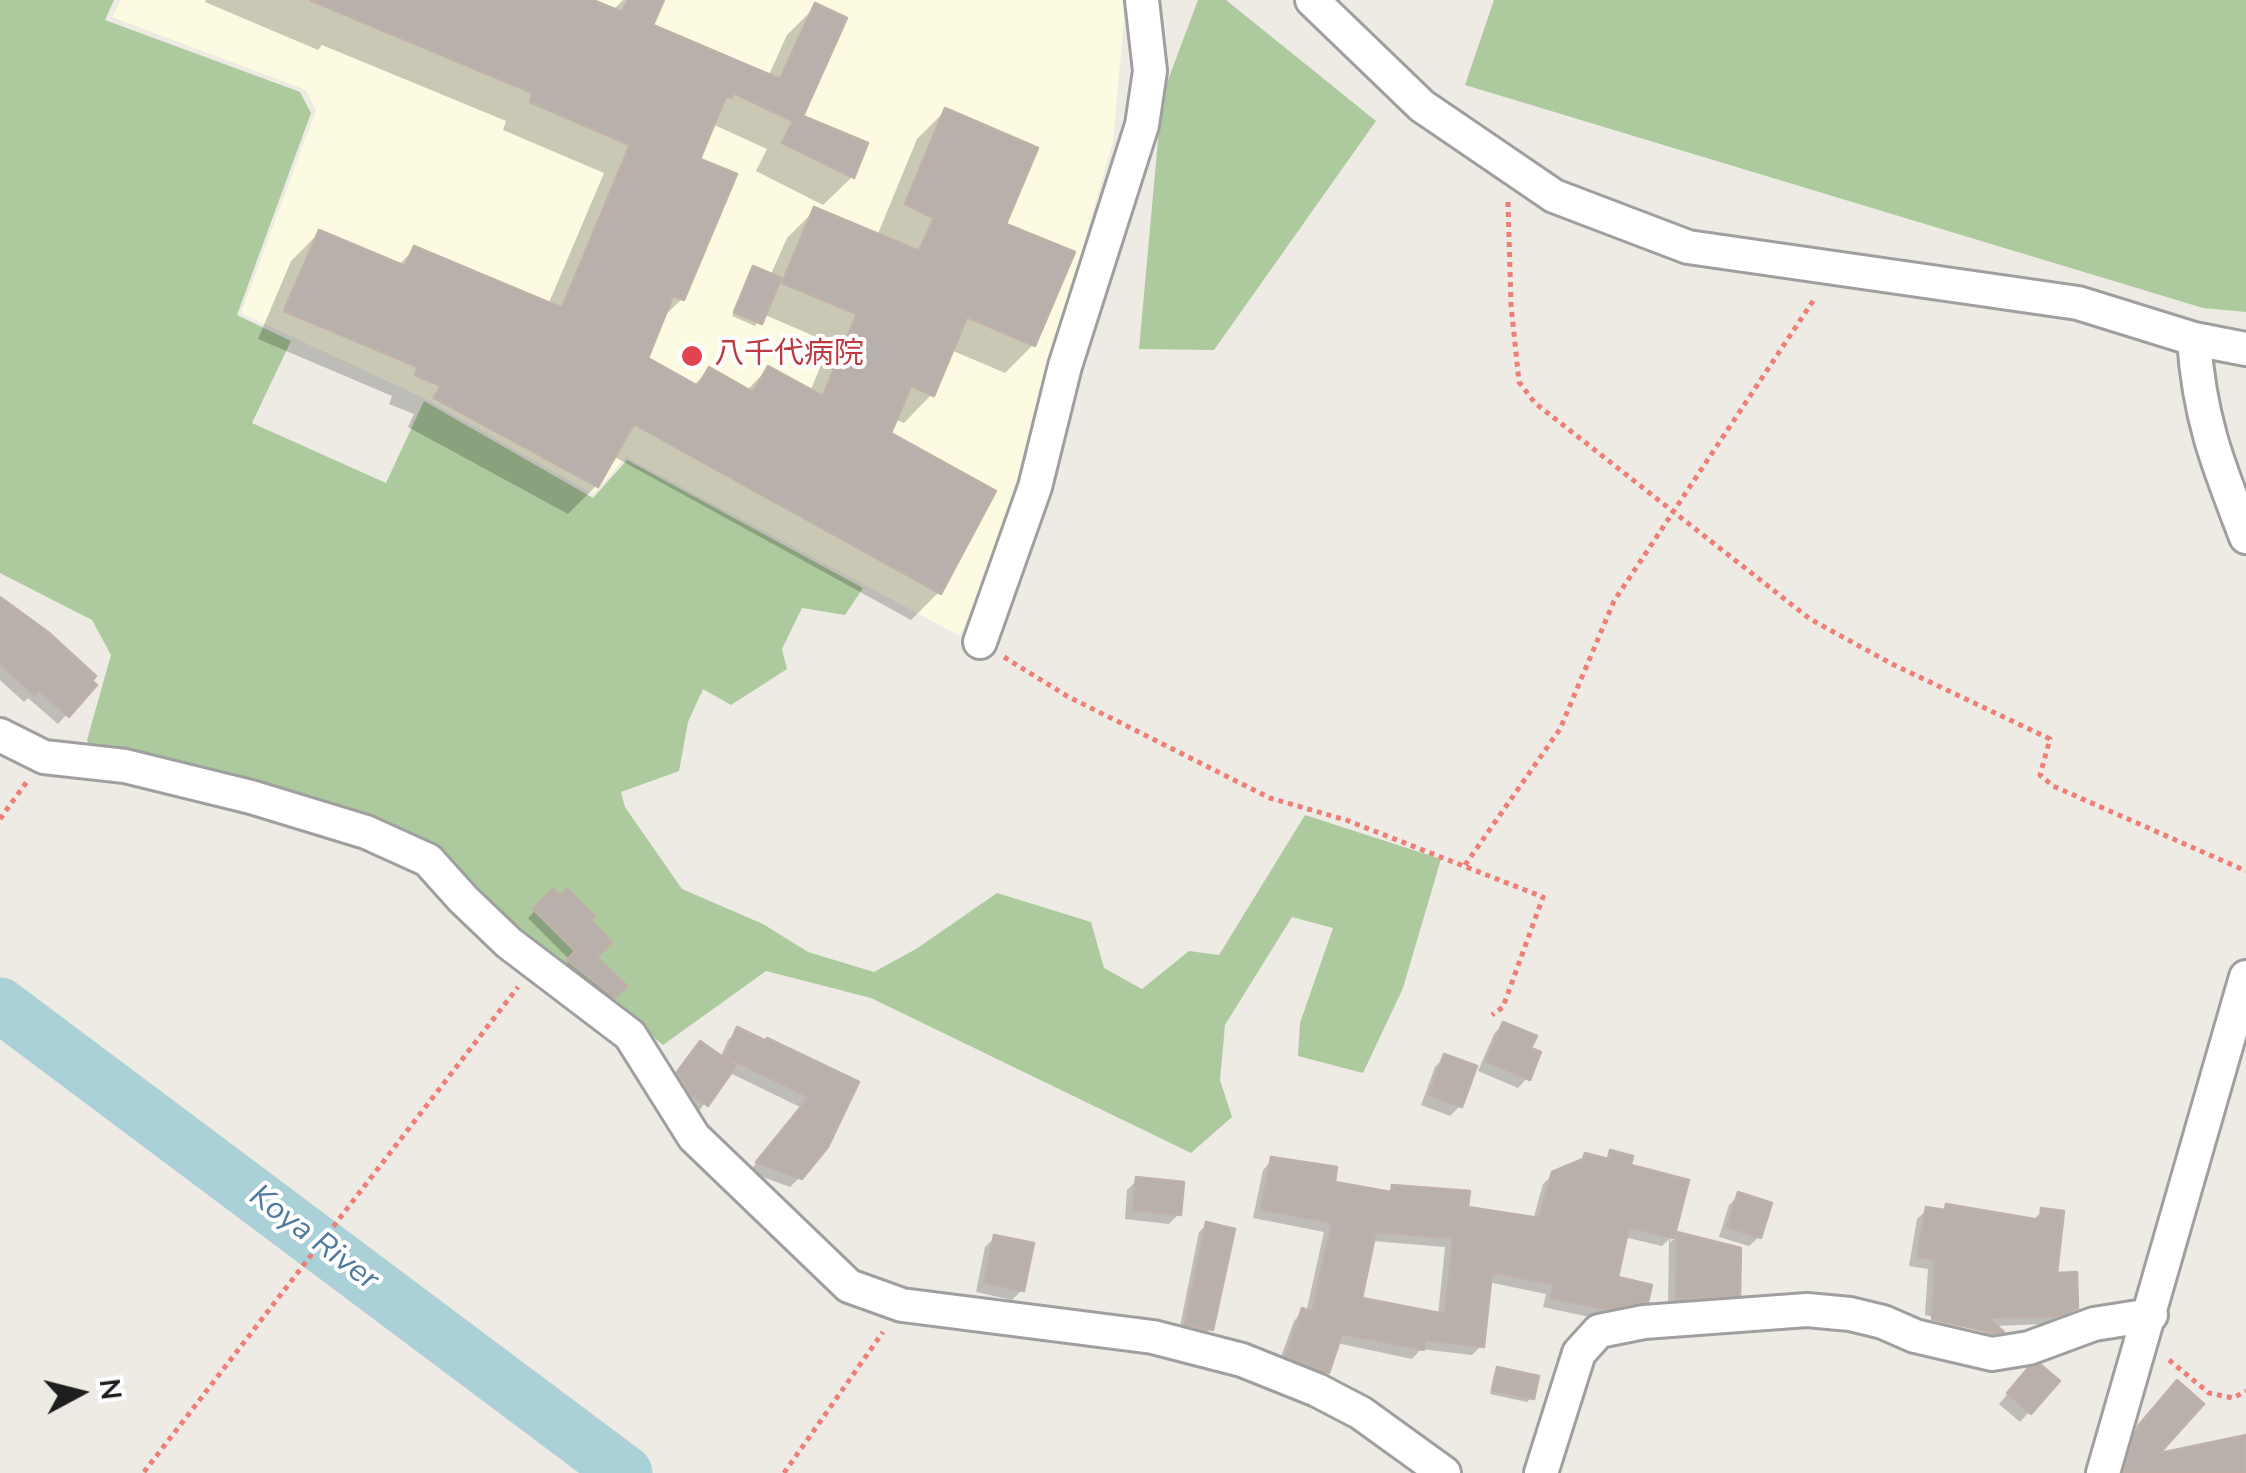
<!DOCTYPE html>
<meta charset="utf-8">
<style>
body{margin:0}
#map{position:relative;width:2246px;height:1473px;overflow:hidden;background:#eeebe5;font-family:"Nunito Sans",sans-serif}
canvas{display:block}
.north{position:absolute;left:30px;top:1343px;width:100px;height:100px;-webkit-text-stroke:8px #fff;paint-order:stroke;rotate:83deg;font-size:28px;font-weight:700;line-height:40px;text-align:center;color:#1e1e1e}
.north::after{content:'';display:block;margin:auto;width:35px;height:45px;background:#1e1e1e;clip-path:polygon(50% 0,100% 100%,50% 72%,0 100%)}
</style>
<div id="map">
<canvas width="2246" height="1473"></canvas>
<div class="north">N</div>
</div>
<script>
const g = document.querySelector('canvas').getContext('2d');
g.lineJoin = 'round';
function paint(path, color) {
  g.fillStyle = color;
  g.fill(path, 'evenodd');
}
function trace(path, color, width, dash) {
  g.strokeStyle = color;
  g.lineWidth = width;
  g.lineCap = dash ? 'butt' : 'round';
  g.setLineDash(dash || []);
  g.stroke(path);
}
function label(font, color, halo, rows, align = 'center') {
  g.font = font + ' "Nunito Sans","Noto Sans JP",sans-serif';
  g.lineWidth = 8;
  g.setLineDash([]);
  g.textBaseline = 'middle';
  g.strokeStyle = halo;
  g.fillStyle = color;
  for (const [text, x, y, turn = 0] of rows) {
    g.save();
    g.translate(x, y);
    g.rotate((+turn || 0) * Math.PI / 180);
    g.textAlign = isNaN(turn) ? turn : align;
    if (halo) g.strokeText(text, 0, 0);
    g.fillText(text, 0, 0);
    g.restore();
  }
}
const education = new Path2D(`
 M121,0h1001l2,20 -11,121 -114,401 -39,94 -334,-179 -33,37 -169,-96 -183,-85 75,-203 -10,-20 -194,-73z`);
const forest = new Path2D(`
 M0,0h114l-9,20 195,72 11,21 -74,202 54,26 -39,82 134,60 38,-82 169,97 34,-38 236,128 -18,27 -43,-7 -20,41 5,20 -56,36 -28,-16 -15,33 -9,49 -58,21 4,15 57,82 81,35 45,28 66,20 42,-23 81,-56 94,29 13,46 38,21 47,-38 30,4 86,-140 136,44 -38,129 -40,85 -65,-17 2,-33 33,-95 -41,-11 -67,108 -5,55 12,37 -41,36 -320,-155 -105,-27 -103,74 -172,-137 -58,-57 -339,-97 -7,-14 24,-85 -19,-35 -92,-47z
 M1198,0h28l150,121 -162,229 -75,-1 23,-253z
 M1494,0h752v312l-43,-4 -738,-223z`);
const shadow = new Path2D(`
 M206,0h381l25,11 11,-11h37l-10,27 118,50 19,-42 29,-29 -16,111 52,60 -29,28 -67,-34 11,-22 -55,-25 -16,36 -14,139 -22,21 -16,39 49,27 16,-16 37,21 22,-22 42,23 20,-49 -67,-29 -8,12 -23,-10 18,-43 4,-4 16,7 17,-38 28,-28 62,26 40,-97 28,-28 58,114 30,120 -28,28 -54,-23 -19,44 -28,29 -10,-4 -6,15 51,158 -28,28 -298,-164 -17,30 -28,28 -160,-87 6,-13 -25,-10 3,-8 -134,-57 33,-78 28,-28 79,33 16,-17 134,56 56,-132 -101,-43 3,-9 -184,-76 -4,5 -113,-48z
 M0,604l94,81 -36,39 -30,-26 -4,4 -24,-22z
 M553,892l34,29 7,36 29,29 -17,18 -44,-36 8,-8 -42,-42z
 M1503,1024l25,26 -1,28 -9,10 -40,-17 16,-37z
 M738,1030l118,53 -56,94 -10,10 -41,-15 53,-64 -74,-36 -29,39 -16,-11 -12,-18 22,-31 27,7 8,-18z
 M1445,1057l15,49 -10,10 -29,-11 14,-38z
 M1611,1153l17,14 58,14 -16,62 8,-8 60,59 -10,9 -60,4 1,-68 -7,7 -38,-9 -9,42 31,21 -10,10 -42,8 -51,-11 3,-13 -58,-12 -6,63 -10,10 -51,-6 -9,10 -75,-16 -11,29 -9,9 -39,-16 16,-44 9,-10 3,2 18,-81 -71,-14 10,-48 9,-10 60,24 54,10 7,-6 73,21 67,11 10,-36 11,-10 23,-9 9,-9 18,4zM1372,1241l73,6 -7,68 -79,-15z
 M1137,1180l42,34 -10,10 -44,-5 2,-29z
 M1739,1195l20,42 -10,9 -30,-9 10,-32z
 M1947,1207l85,14 10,-10 13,65 21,31 -10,10 -20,7 -53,2 7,6 -8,8 -68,-12v-8l62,14 -7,-6 -54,-13 3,-46 -19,-3 8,-47 10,-9 14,2z
 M1206,1225l4,104 -7,7 -24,-5 20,-99z
 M995,1237l27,53 -10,10 -36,-8 9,-45z
 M1498,1370l33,28 -4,4 -37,-8 4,-20z
 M2019,1381l10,31 -9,10 -21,-18z
 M2168,1393l-15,64 93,-20v36h-122l-4,-5 9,-30z`);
const river = new Path2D(`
 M0,1005l625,468`);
const building = new Path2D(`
 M310,0h283l29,12 6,-12h36l-11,25 127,54 35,-76 32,15 -44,98 65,27 -14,35 -72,-35 11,-22 -59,-28 -2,5 -6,-2 -26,63 37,15 -53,126 -11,-4 -25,62 50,28 11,-19 44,25 15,-26 55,30 34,-82 -75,-31 32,-76 105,44 15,-33 -29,-14 40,-96 93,40 -32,76 69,28 -40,94 -68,-29 -33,79 -23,-10 -20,47 105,58 -55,103 -307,-170 -36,63 -164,-89 7,-12 -26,-11 3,-8 -134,-56 35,-81 86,36 9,-20 148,62 68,-163 -100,-43 3,-9z
 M753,266l28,12 -19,46 -28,-12z
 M0,597l48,35 48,44 -4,5 5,4 -28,32 -30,-27 -4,5 -35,-31z
 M553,889l7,7 7,-7 28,28 -4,3 21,22 -15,15 30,29 -12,12 -48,-38 8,-9 -42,-42z
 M1503,1022l34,14 -6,12 10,4 -11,28 -44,-19z
 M737,1027l29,14 1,-3 92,44 -31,65 -26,32 -46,-17 53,-65 -85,-41z
 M700,1041l36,25 -28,40 -18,-13 -13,-21z
 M1444,1054l33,12 -15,41 -33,-12z
 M1610,1150l23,6 -2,9 58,15 -15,58 -45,-11 -11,50 34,8 -4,17 -43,7 -54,-11 3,-13 -62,-13 -8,75 -59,-7 -1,10 -82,-16 -13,39 -43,-17 16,-48 10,4 20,-89 -71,-14 10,-52 66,10 -2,15 56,10 1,-7 78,6 -2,16 71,11 13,-46 31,-13 2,-6 23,6zM1376,1232l77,6 -8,76 -83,-16z
 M1136,1177l48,5 -3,33 -48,-5z
 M1738,1192l34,11 -11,35 -34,-11z
 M1946,1204l94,16 1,-12 23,3 -7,62 20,-1 1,36 -20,8 -70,2 16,14 -10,1 -62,-14 4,-59 -19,-3 9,-50 19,3z
 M1206,1222l29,7 -22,101 -28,-6z
 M1677,1232l64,16 -1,47 -64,4z
 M994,1235l40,8 -10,48 -40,-8z
 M2041,1365l19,16 -29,33 -24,-21 21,-25z
 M1497,1367l42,9 -5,23 -42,-9z
 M2177,1380l27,24 -44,49 86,-18v38h-122l14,-47z`);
const path = new Path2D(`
 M1508,202l3,103 8,77 16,21 275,216 82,45 158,75 -10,36 13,11 193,85
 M1004,657l63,39 203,102 76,22 197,77 -40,110 -11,8
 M0,819l28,-39
 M1465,865l95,-136 54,-128 201,-303
 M2169,1360l40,33 24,5 13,-7
 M144,1472l374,-485
 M784,1473l99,-141`);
const minor = new Path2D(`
 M1312,0l110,106 132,90 134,51 390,56 116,36 52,10
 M2194,339c5,79 24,126 52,198
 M980,642l55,-155 30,-121 77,-241 8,-54 -8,-71
 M0,735l44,22 81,9 126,31 115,35 62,28 35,39 46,44 121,92 64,102 155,149 53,19 251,32 89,23 75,30 44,23 83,60
 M1541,1473l38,-120 20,-22 45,-9 163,-12 43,4 33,8 32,14 77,18 37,-6 65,-24 57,-9
 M2103,1473l143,-496`);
const markers = [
 [692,356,12,"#e0444e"]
];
const healthNames = [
 ["八千代病院",714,356]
];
const waterNames = [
 ["Koya River",313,1239,37]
];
paint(education, '#fcfbe1');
paint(forest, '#adca9e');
paint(shadow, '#0003');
trace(river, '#aad0d8', 55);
paint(building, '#b7b0ab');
trace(building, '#bfb1a9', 2.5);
trace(minor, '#9f9f9f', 38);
trace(path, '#ed7e78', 5, [5, 5]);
trace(minor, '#fff', 32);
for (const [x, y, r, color] of markers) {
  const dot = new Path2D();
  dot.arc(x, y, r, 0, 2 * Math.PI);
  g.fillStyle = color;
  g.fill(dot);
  trace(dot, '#fff', 4);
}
label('30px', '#be3a42', '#fff', healthNames, 'left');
label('italic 32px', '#507a9e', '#fff', waterNames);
</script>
